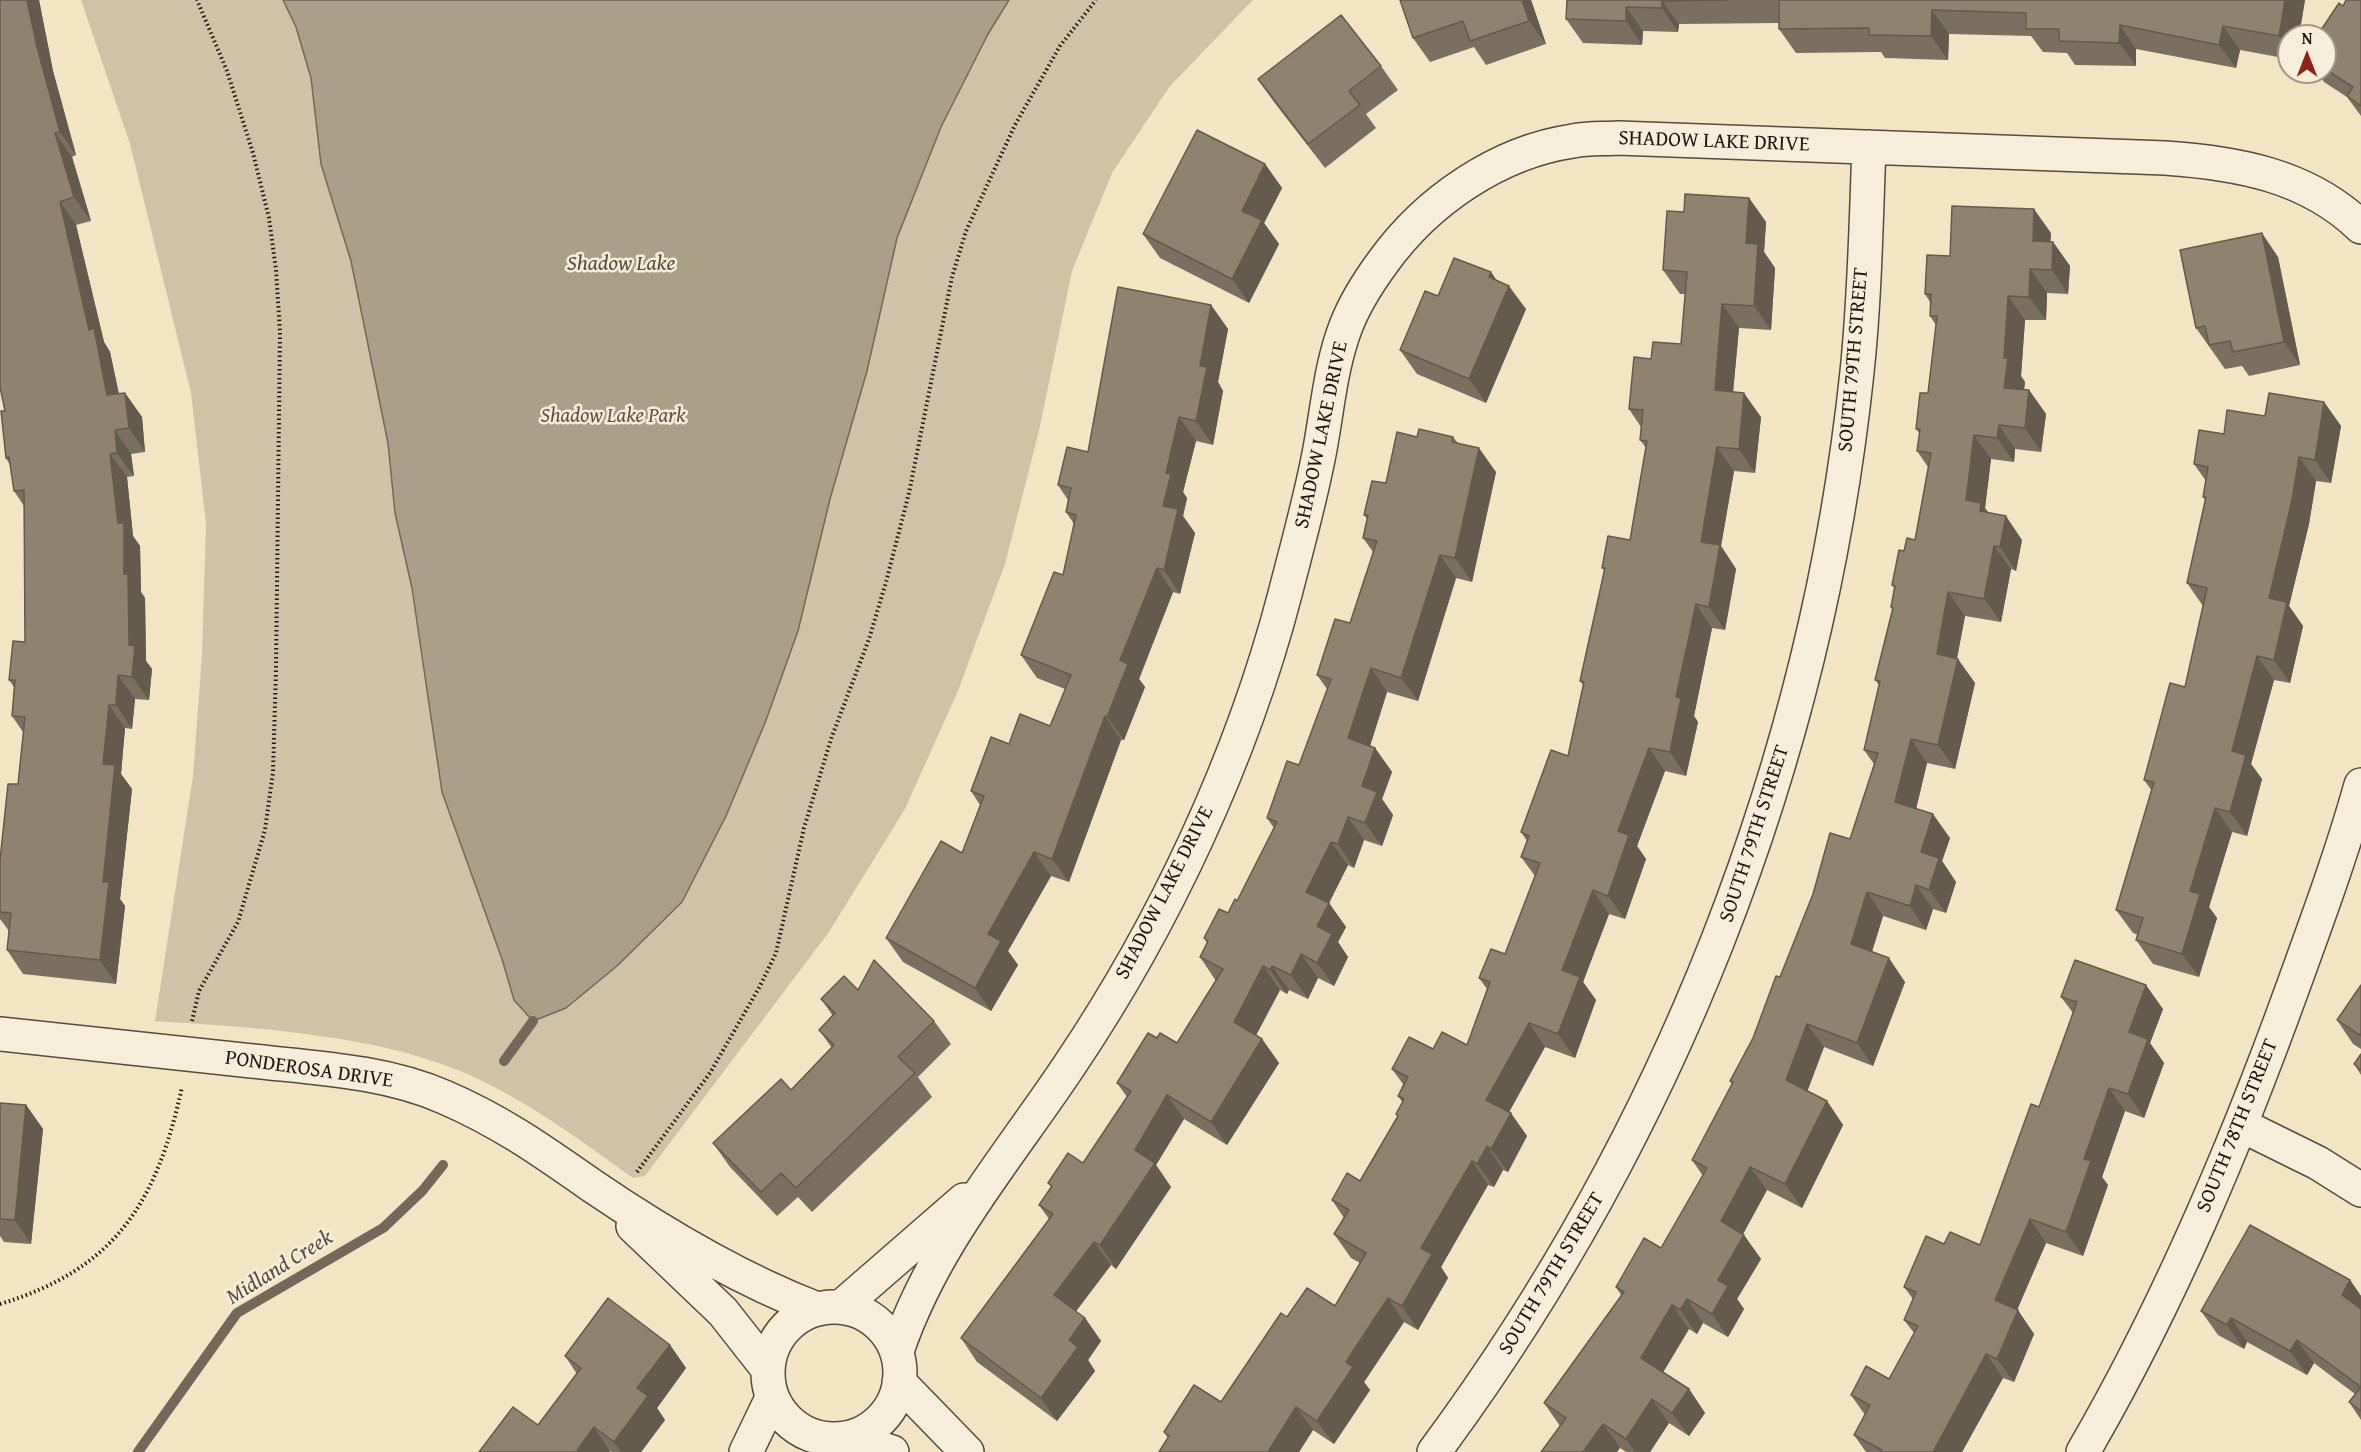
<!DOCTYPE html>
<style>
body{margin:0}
#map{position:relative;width:2361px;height:1452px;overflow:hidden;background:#f3e5c4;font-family:"Gentium Book Plus",serif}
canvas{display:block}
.north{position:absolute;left:2277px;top:24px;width:60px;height:60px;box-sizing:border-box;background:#f7eed9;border:2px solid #a29889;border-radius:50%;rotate:0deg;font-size:16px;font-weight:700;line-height:24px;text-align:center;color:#231611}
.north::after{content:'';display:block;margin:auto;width:21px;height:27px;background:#8f2418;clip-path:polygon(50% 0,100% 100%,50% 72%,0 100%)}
</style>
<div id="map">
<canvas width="2361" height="1452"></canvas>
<div class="north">N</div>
</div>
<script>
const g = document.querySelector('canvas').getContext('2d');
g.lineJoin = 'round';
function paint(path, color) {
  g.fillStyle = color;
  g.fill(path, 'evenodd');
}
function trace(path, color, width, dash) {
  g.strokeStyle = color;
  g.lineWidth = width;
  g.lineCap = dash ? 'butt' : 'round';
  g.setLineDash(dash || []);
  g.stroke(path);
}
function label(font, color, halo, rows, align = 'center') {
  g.font = font + ' "Gentium Book Plus",serif';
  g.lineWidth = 5;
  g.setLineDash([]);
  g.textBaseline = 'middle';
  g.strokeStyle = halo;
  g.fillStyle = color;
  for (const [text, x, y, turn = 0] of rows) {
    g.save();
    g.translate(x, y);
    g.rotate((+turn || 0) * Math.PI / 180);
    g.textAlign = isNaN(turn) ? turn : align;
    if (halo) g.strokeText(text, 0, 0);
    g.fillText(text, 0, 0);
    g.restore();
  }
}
const green = new Path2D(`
 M81,0h1172l-83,86 -58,87 -40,98 -33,160 -34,133 -47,127 -53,118 -76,123 -184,244 -12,2c-56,-40 -113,-83 -178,-109 -88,-35 -205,-42 -300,-48l38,-245 9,-122 4,-130 -15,-131 -61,-249z`);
const water = new Path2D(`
 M283,0h726l-21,34 -47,93 -44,111 -30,133 -37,128 -32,132 -33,92 -39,93 -44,86 -65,64 -51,42 -33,13 -19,-21 -12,-41 -60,-167 -30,-204 -17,-75 -7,-70 -37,-182 -30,-97 -10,-86 -15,-51z`);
const stream = new Path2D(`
 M504,1061l29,-40
 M138,1452l99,-139 146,-85 40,-38 20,-25`);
const path = new Path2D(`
 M192,1021l7,-30 39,-69 27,-92 8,-58 3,-103 4,-337 -4,-62 -7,-52 -16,-65 -26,-82 -30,-71
 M637,1172l73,-99 50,-87 16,-33 28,-125 27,-89 38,-100 17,-57 23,-89 43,-216 14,-46 49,-106 45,-79 36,-46
 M0,1304c116,-35 157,-102 182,-217`);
const street = new Path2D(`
 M0,1034c84,9 168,18 252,27 64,7 132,10 192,36 56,24 97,53 147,88 69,47 148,94 226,124
 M2241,1125l77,38 43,27
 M633,1226l90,86 44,56
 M768 1373a66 66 0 1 1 132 0a66 66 0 1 1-132 0Z
 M841,1307l123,-107
 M897,1351c36,-107 110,-192 172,-285 95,-141 173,-307 216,-472 11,-43 23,-86 32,-130 10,-46 12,-94 29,-138 9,-23 23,-45 37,-64 44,-61 115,-110 190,-121 14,-3 30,-2 45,-3l547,20c72,5 142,17 196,69
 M899,1382l68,70
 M847,1438l45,14
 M746,1452l26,-54
 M1434,1452c234,-316 382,-689 423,-1080 8,-75 9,-151 12,-225
 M2083,1452c86,-148 153,-307 211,-468 24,-66 48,-131 67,-199`);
const wall = new Path2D(`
 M0,0h39l14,71 23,84 -4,2 19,64 -15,4 28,117 6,10 9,42 6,-1 17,24 3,35 -14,2 3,22 -7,1 6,59 7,10 1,46 4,6 1,63 6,8 -3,31 -14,-1 -3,30 -7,-1 -4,46 11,15 -12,110 5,7 -9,78 -93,-10 -16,-24 2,-19 -9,-12v-59l18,-76 5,-52 -11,-16 2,-29 -5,-7 16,-38 -1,-136 -10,-15 -4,-26 -4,-7z
 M1400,0h131l15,44 -60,21 -12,-18 -44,15 -17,-24z
 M1567,0h738l-6,36h-10v23l-49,-9 -4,18 -100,-19v17l-61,-1 -8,-12 -24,-1 -12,-16 -82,-2 -1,26 -63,-2 -4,-6 -85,1 -17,-24v-6l-100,1 -1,8 -35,-1 -1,14 -59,-2 -17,-24z
 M2361,0v116l-14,-19 -23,-15 -7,-10h8v-36l18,-30z
 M1381,66l17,24 -32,24 10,14 -51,40 -51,-66 -16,-23z
 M1265,164l17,24 -18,35 15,21 -30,59 -89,-45 -17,-24z
 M1749,198l17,24 -2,30 11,16 -4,62 -32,-2 -6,64 28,25 -6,56 -21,-2 -13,75 15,23 -11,61 -13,-2 -18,88 4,6 -12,54 -21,-5 -28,75 9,13 -21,60 -16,-5 -26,68 13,18 -21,58 -30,-11 -36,65 18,24 -19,36 -5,-2 -9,17 -6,-2 -47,82 7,11 -30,52 -14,-8 -40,60 6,8 -36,54 -21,-14 -14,22h-140l9,-14 -4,-6 57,-30 66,-85 48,-11 25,-43 -9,-5 -17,-24 10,-16 -12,-18 28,-19 38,-64 -2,-3 7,-11 -5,-7 5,-12 -11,-15 41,-20 34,-4 20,-56 -8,-11 26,-24 30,-78 -14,-19 6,-16 -6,-9 47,-76 15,-71 -3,-4 24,-111 -2,-2 28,-28 16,-92 -6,-8 1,-13 -12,-18 22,-50 30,-15 4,-50h-5l-17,-24 21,-58z
 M2051,233l-1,9h3l17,24 -2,28 -21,-1 -1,27h-21l-4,56 4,6 -1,8h5l17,24 -5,38 -26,-3 -1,13 -23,-3 -6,49 3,4 34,28 -6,31 -5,-2 -10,53 -36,-6 -8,43 18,24 -20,86 -28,-6 -11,46 34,29 -8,23 14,21 -10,31 -13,-4 -7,21 -43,-14 -11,36 33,30 -32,84 -49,-19 -17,44 20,10 16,24 -41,83 -35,-18 -24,44 18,25 -24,40 7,10 -16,28 -25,-14 -6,11 -8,-5 -26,43 26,17 16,24 -16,23 -20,-13 -19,29h-24l-6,-4 -60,-22 -16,-23 77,-108 -5,-8 45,-39 42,-72 -11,-16 40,-76 -2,-3 23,-43 27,-61 70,-138 24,-75 -10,-14 15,-65 -4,-5 17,-70 -1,-3 3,-19 -2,-3 12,-34 11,-11 13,-73 -11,-16 3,-17 -4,-5 12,-36 8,-68 -6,-9v-14l-5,-8 25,-38z
 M2278,257l22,108 -51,11 -7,-10 -17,3 -29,-41z
 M1491,272l5,8 30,29 -40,94 -69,-29 -17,-24 38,-54z
 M1211,305l17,24 -10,53 5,9 -10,54 -17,-4 -13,51 4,6 -4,18 12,17 -15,61 -7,-2 -34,87 6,8 -21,53h-3l-52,142 -18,-6 -43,75 10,14 -27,46 -88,-49 -17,-24 76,-85 18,-48 -9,-14 38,-47 41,-18 15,-37 -28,-11 -16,-23 42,-80 11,-51 -8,-12 2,-12 -10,-15 30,-33z
 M2324,402l17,24 -10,57 -15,-2 -7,43 -20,82 14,20 -13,57 -16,-3 -23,84 11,15 -15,57 -15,-4 -23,75 8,11 -18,59 -46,-13 -17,-24 2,-5 -5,-2 -17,-23 36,-119 -8,-11 41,-93 18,-81 -16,-23 18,-83 -2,-3 3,-16 -12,-17 30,-30 41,-18z
 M1417,437h36l5,6 38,29 -24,110 -16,-4 -38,123 -31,-9 -17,54 5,2 17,24 -10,27 11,16 -11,31 -18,-6 -10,28 -6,-3 -19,38 17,24 -8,15 10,15 -14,29 -16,-8 -10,21 -19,-9 -2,4 -7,-4 -24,45 6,4 17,24 -52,82 -43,-26 -28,46 15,22 -55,82 -5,-4 -35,46 9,7 16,23 -13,19 7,11 -38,50 -80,-59 -16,-24 88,-119 -10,-14 12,-18 -3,-4 35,-20 44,-66 -10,-14 40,-45 20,5 39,-62 -16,-24 7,-14 -3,-5 24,-25 9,-12 37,-73 -7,-10 32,-53 28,-76 -10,-14 33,-52 23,-71 -10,-14 4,-19 -3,-4z
 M2361,985v64l-8,-5 -16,-24z
 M858,990l76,31 17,23 -33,33 14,20 -120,115 -14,-15 -21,19 -47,-49 -17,-24 78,-53 41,-42 -13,-18 14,-14 -12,-17z
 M2061,997l102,12 -13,34 14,20 -20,55 -19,-7 -23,66 6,8 -25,71 -37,-13 -29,67 17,24 -20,48 -11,-4 -41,74h-96l-12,-17 11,-20 -14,-20 38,-16 25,-46 -10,-13 9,-21 -9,-12 40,-43 36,1 59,-138 34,-94z
 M2361,1054v21l-7,-11z
 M0,1103l26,2 17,24 -12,115 -27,-2 -4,-6z
 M2350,1280l11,16v124l-12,-18 6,-8 -41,-31 -7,12 -60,-33 -3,7 -26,-14 -17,-24z
 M670,1345l16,23 -29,40 8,12 -24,32h-29l-2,-1v1h-131l59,-27 39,-51 -12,-18z`);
const shadedWall = new Path2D(`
 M27,0h12l14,71 23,84 -16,-23 -23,-85z
 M1522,0h9l15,44 -17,-23z
 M2285,0h20l-6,36h-10v15l-10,-15z
 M1662,1l17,23 -1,8 -16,-24z
 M1626,7l17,24 -1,14 -16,-24z
 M1932,10l17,24 -1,26 -17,-24z
 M2120,25l16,24v17l-17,-23z
 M2223,26l17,24 -4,18 -17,-23z
 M55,133l17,24 19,64 -17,-24z
 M1265,164l17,24 -18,35 15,21 -30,59 -17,-24 10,-68z
 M1749,198l17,24 -2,30 11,16 -4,62 -17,-24 -8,-63z
 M60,202l16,23 28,117 6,10 14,67 -17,-24 -18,-65z
 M2034,209l17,24 -2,32 -16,-24z
 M2262,233l16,24 22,108 -16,-23z
 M2053,242l17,24 -2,28 -16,-24z
 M2030,269l17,24 -1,27 -17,-23z
 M1491,272l15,22 3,-8 17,23 -40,94 -17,-24 20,-102z
 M2008,296l17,24 -4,56 4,6 -4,30 -17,-24v-30z
 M1722,304l17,24 -8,86 -16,-24z
 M1211,305l17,24 -10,53 5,9 -10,54 -17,-24 4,-55z
 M2029,390l17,24 -5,38 -16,-24z
 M125,393l17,24 3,35 -16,-24z
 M1744,393l17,24 -6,56 -16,-24z
 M2324,402l17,24 -10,57 -16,-23z
 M1179,417l17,24 -13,51 4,6 -4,18 12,17 -15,61 -16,-24 -1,-64 3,-33z
 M1999,425l16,24 -1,13 -17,-24z
 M115,430l16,24 3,22 -17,-23z
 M1974,435l17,24 -6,49 13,19 -32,-27z
 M1717,447l17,24 -13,75 15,23 -11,61 -16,-23 -8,-65z
 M1479,448l17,24 -24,110 -17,-24z
 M110,454l17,23 6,59 7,10 1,46 4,6 1,63 6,8 -3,31 -17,-23 -8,-103z
 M2299,457l17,24 -7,43 -20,82 14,20 -13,57 -16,-23 -5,-62z
 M2006,516l16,24 -6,31 -16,-24z
 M1994,546l17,23 -10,53 -17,-23z
 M1440,555l16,23 -38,123 -17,-23z
 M1157,568l16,24 -34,87 6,8 -21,53 -17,-23 13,-57z
 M1948,592l17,24 -12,62 -16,-24z
 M1696,604l16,24 -18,88 4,6 -12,54 -16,-24 6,-55z
 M2257,656l17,24 -23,84 11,15 -15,57 -17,-24 2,-61z
 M1958,659l17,24 -20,86 -17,-24z
 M1371,668l16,24 -22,70 -17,-24z
 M118,675l17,24 -3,30 -16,-24z
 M109,705l16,23 -4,46 11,15 -12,110 5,7 -9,78 -16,-24 3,-78v-118z
 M1105,716l16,24 -52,142 -17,-23z
 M1911,739l16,24 -15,63 -17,-24z
 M1375,748l17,24 -10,27 11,16 -11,31 -17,-23 -3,-37z
 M1649,748l16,23 -28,75 9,13 -21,60 -17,-23 10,-65z
 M2215,808l17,24 -23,75 8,11 -18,59 -17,-23 8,-63z
 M1933,814l17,24 -8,23 14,21 -10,31 -17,-23 -8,-38z
 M1348,817l16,23 -10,28 -16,-24z
 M1331,842l17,23 -25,50 -17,-23z
 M1034,852l17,24 -43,75 10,14 -27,46 -16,-23 13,-54z
 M1916,885l17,24 -7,21 -16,-24z
 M1593,890l16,24 -26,68 13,18 -21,58 -17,-24 4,-64z
 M1867,892l16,24 -16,51 -16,-23z
 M1329,903l17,24 -8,15 10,15 -14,29 -17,-23v-37z
 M1301,954l17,24 -10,21 -17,-24z
 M1889,958l16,24 -32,84 -16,-23z
 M1263,966l17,24 -29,55 -17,-23z
 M1272,966l17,24 -2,4 -17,-24z
 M2146,985l17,24 -13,34 14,20 -20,55 -16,-24 1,-62z
 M1529,1023l16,24 -42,76 -17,-23z
 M1807,1024l17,23 -21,56 -17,-23z
 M1262,1039l17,24 -52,82 -16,-23z
 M2109,1088l16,23 -23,66 6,8 -25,71 -17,-24 18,-73z
 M1167,1095l17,24 -28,46 15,22 -55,82 -16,-24 35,-95z
 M1827,1101l16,24 -41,83 -17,-24z
 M26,1105l17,24 -12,115 -16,-24z
 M1511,1113l16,23 -19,36 -17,-23z
 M1487,1146l16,24 -9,17 -17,-23z
 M1472,1161l16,24 -47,82 7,11 -30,52 -16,-24 19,-58z
 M1750,1167l17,23 -30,55 -16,-24z
 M2030,1219l16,24 -35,81 -16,-24z
 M1744,1235l17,24 -24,40 7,10 -16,28 -16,-23 6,-34z
 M1094,1242l17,23 -40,53 -17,-23z
 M2350,1280l11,16v18l-19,-19z
 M1388,1298l16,24 -40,60 6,8 -36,54 -17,-23 29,-59z
 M1687,1299l16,24 -6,11 -17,-24z
 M1672,1305l17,24 -31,52 -17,-23z
 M2018,1310l16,24 -20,48 -17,-23z
 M1085,1318l16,23 -13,19 7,11 -38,50 -16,-23 28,-58z
 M2231,1318l16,24 -3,7 -17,-24z
 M2297,1340l17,23 -7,12 -17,-24z
 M670,1345l16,23 -29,40 8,12 -24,32h-20l-7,-10 23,-54z
 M1986,1354l17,24 -41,74h-29z
 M1689,1389l16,24 -16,23 -17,-23z
 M1652,1399l17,24 -19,29h-15l-9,-13z
 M1296,1407l17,23 -14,22h-31z
 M1603,1424l17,24 -3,4h-34z
 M594,1427l16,24v1h-34z`);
const building = new Path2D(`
 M0,0h27l10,47 23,85 -5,1 19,64 -14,5 29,128 5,-2 13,67 18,-2 4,35 -14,2 2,23 -7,1 8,69h6v51h4l1,71 6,1 -3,31 -14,-2 -2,30h-7l-6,59 12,1 -12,117h6l-9,78 -93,-10 4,-37 -11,-1v-52l8,-76h10l7,-67 -13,-1 3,-36h-6l4,-39 12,1 -1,-152 -10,1 -5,-34 -3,1 -5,-47h4l-5,-24z
 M1400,0h122l7,21 -59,20 -7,-20 -50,17z
 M1567,0h161l-66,1v7l-36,-1v14l-60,-2z
 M1779,0h506l-6,36 -56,-10 -4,19 -99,-20 -1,18 -60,-2v-12h-33v-16l-94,-3 -1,26 -62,-1v-7l-90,1z
 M2346,0h15v106l-14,-10 6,-9 -28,-18v-33h-8l22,-33 4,3z
 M1341,15l40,51 -32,25 11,14 -52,39 -50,-65z
 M1197,130l68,34 -23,47 20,9 -30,59 -89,-45z
 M1685,194l64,4 -3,45 12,1 -4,62 -32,-2 -7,86 29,3 -5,56 -22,-2 -16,95 19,3 -11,62 -13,-3 -20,93 5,1 -11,54 -21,-4 -31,83 11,4 -21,61 -15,-6 -31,80 18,7 -22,57 -29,-11 -43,77 25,13 -20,36 -4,-3 -10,18 -5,-3 -51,87 11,6 -30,52 -14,-8 -42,64 7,5 -36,54 -21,-14 -28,45h-109l10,-16 -5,-4 30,-47 27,17 60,-89 6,4 20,-29 28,18 31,-53 -32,-19 15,-24 -17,-10 15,-27 13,8 38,-65 -2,-2 8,-15 -6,-3 10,-19 -16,-8 17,-32 24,12 9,-17 25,13 23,-63 -11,-4 12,-29 14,5 35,-91 -19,-6 8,-21 -8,-4 30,-82 17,6 16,-74 -4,-1 25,-113h-3l6,-32 22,4 17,-99 -7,-1 3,-30 -14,-1 5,-52 17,2 2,-17 28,2 6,-72 -24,-2 4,-59 17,1z
 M1952,206l82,3 -1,32 20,1 -1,28 -22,-1 -1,28 -21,-1 -4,62h4l-4,30 25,2 -4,38 -26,-3 -2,13 -23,-3 -8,65 15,3 -1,8 26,5 -6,31 -6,-1 -10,53 -36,-7 -11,62 21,5 -20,86 -27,-6 -16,63 38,12 -12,38 18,6 -10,32 -13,-5 -6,21 -43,-14 -16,52 38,14 -32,85 -50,-19 -21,56 41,21 -42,83 -35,-17 -29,54 23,14 -26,45 10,6 -16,28 -25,-15 -7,11 -8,-5 -31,53 48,31 -17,24 -20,-14 -26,40 -23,-15 -20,28h-42l25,-34 -22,-15 80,-111 -8,-5 28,-49 17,10 46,-80 -15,-8 41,-78 -3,-1 23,-43 23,-62 4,1 33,-83 17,-61 20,6 28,-86 -14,-3 16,-69 -5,-1 18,-72 -2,-1 4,-21 -3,-1 7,-35 5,1 3,-13 8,2 16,-87 -14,-2 3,-22h-4l4,-36h8l9,-77h-7l1,-22h-6l2,-39 23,1z
 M2262,233l22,109 -51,10 -3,-11 -21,4 -4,-19 -9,2 -16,-78z
 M1454,258l37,14 -2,5 20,9 -40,93 -69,-29 25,-59 13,5z
 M1118,287l93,18 -11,61 7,1 -11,54 -17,-4 -13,56 5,1 -8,32 15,3 -14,61 -7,-2 -37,92 8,4 -21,53 -2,-1 -53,143 -18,-7 -46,82 13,7 -26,47 -89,-50 55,-97 21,12 22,-57 -13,-5 20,-54 18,7 11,-30 30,12 21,-51 -50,-20 33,-83 9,3 13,-60 -10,-3 5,-24 -13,-3 9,-38 21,5z
 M2269,393l55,9 -9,58 -16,-3 -7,43 -23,98 18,4 -13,58 -17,-4 -25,95 14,4 -16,57 -15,-4 -25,83 10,3 -18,60 -46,-14 7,-22 -27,-8 38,-128 -10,-2 26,-97 15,4 22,-99 -20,-5 19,-86h-3l5,-30 -14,-3 5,-34 25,4 3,-24 38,6z
 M1419,429l34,8 -1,5 27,6 -24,110 -15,-3 -39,123 -30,-10 -23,70 27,10 -13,38 15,6 -12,31 -17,-6 -10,27 -7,-2 -25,50 23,11 -12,23 15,8 -15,29 -16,-9 -10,21 -19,-9 -2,4 -7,-4 -29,56 28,17 -51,83 -44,-27 -32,55 20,13 -55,82 -6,-3 -40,53 31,23 -16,22 9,7 -37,51 -80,-60 92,-124 -14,-9 13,-19 -4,-3 20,-30 15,10 48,-72 -14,-8 31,-50 9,5 3,-5 17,10 46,-74 -23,-12 8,-16 -4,-3 15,-29 9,4 7,-14 2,2 40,-79 -10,-4 20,-57 12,4 32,-86 -14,-4 18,-56 15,4 27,-82 -14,-3 5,-23h-4l8,-34 14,2 11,-51 20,5z
 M874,960l60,61 -36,36 17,16 -119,115 -15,-15 -20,19 -48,-49 68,-64 10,11 43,-45 -15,-15 16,-17 -14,-14 23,-23 14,14z
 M2075,960l71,25 -17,47 19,7 -20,55 -19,-6 -25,71 7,2 -25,71 -36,-13 -35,81 23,10 -21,49 -11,-5 -53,98h-52l1,-2 -28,-15 16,-30 -19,-10 15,-29 23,13 29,-53 -14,-6 12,-28 -12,-5 22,-51 18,8 6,-12 30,13 51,-141 8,3 38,-105 -16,-5z
 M2361,985v51l-24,-16z
 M2361,1054v16l-7,-6z
 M0,1103l26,2 -11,115 -15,-1z
 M2250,1225l100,55 -8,15 19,14v102l-12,-9 12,-15 -64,-47 -7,11 -59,-33 -4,7 -26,-14z
 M608,1298l62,47 -33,43 11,8 -34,46 -20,-15 -18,25h-97l34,-45 25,18 43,-57 -16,-12z`);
const streetNames = [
 ["SHADOW LAKE DRIVE",1714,142,2],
 ["SOUTH 79TH STREET",1854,360,-85],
 ["SHADOW LAKE DRIVE",1322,435,-78],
 ["SOUTH 79TH STREET",1755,834,-72],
 ["SHADOW LAKE DRIVE",1165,893,-63],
 ["PONDEROSA DRIVE",309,1070,8],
 ["SOUTH 78TH STREET",2238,1126,-68],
 ["SOUTH 79TH STREET",1552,1274,-59]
];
const parkNames = [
 ["Shadow Lake Park",613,417]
];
const waterNames = [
 ["Shadow Lake",621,264],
 ["Midland Creek",280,1268,-32]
];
paint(green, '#d0c2a6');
paint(water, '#ac9f87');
trace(water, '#756858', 1.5);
trace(stream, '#756858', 10);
trace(street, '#574a3e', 36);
trace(path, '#231611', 4, [1.5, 3]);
trace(street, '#f7eed9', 33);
paint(wall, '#7b705f');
paint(shadedWall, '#645b4d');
paint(building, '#8f826e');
trace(building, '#645b4d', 1.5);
label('21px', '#231611', '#f7eed9', streetNames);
label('italic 21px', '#605245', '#f7eed9', parkNames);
label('italic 22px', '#5a4d40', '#f7eed9', waterNames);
</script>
